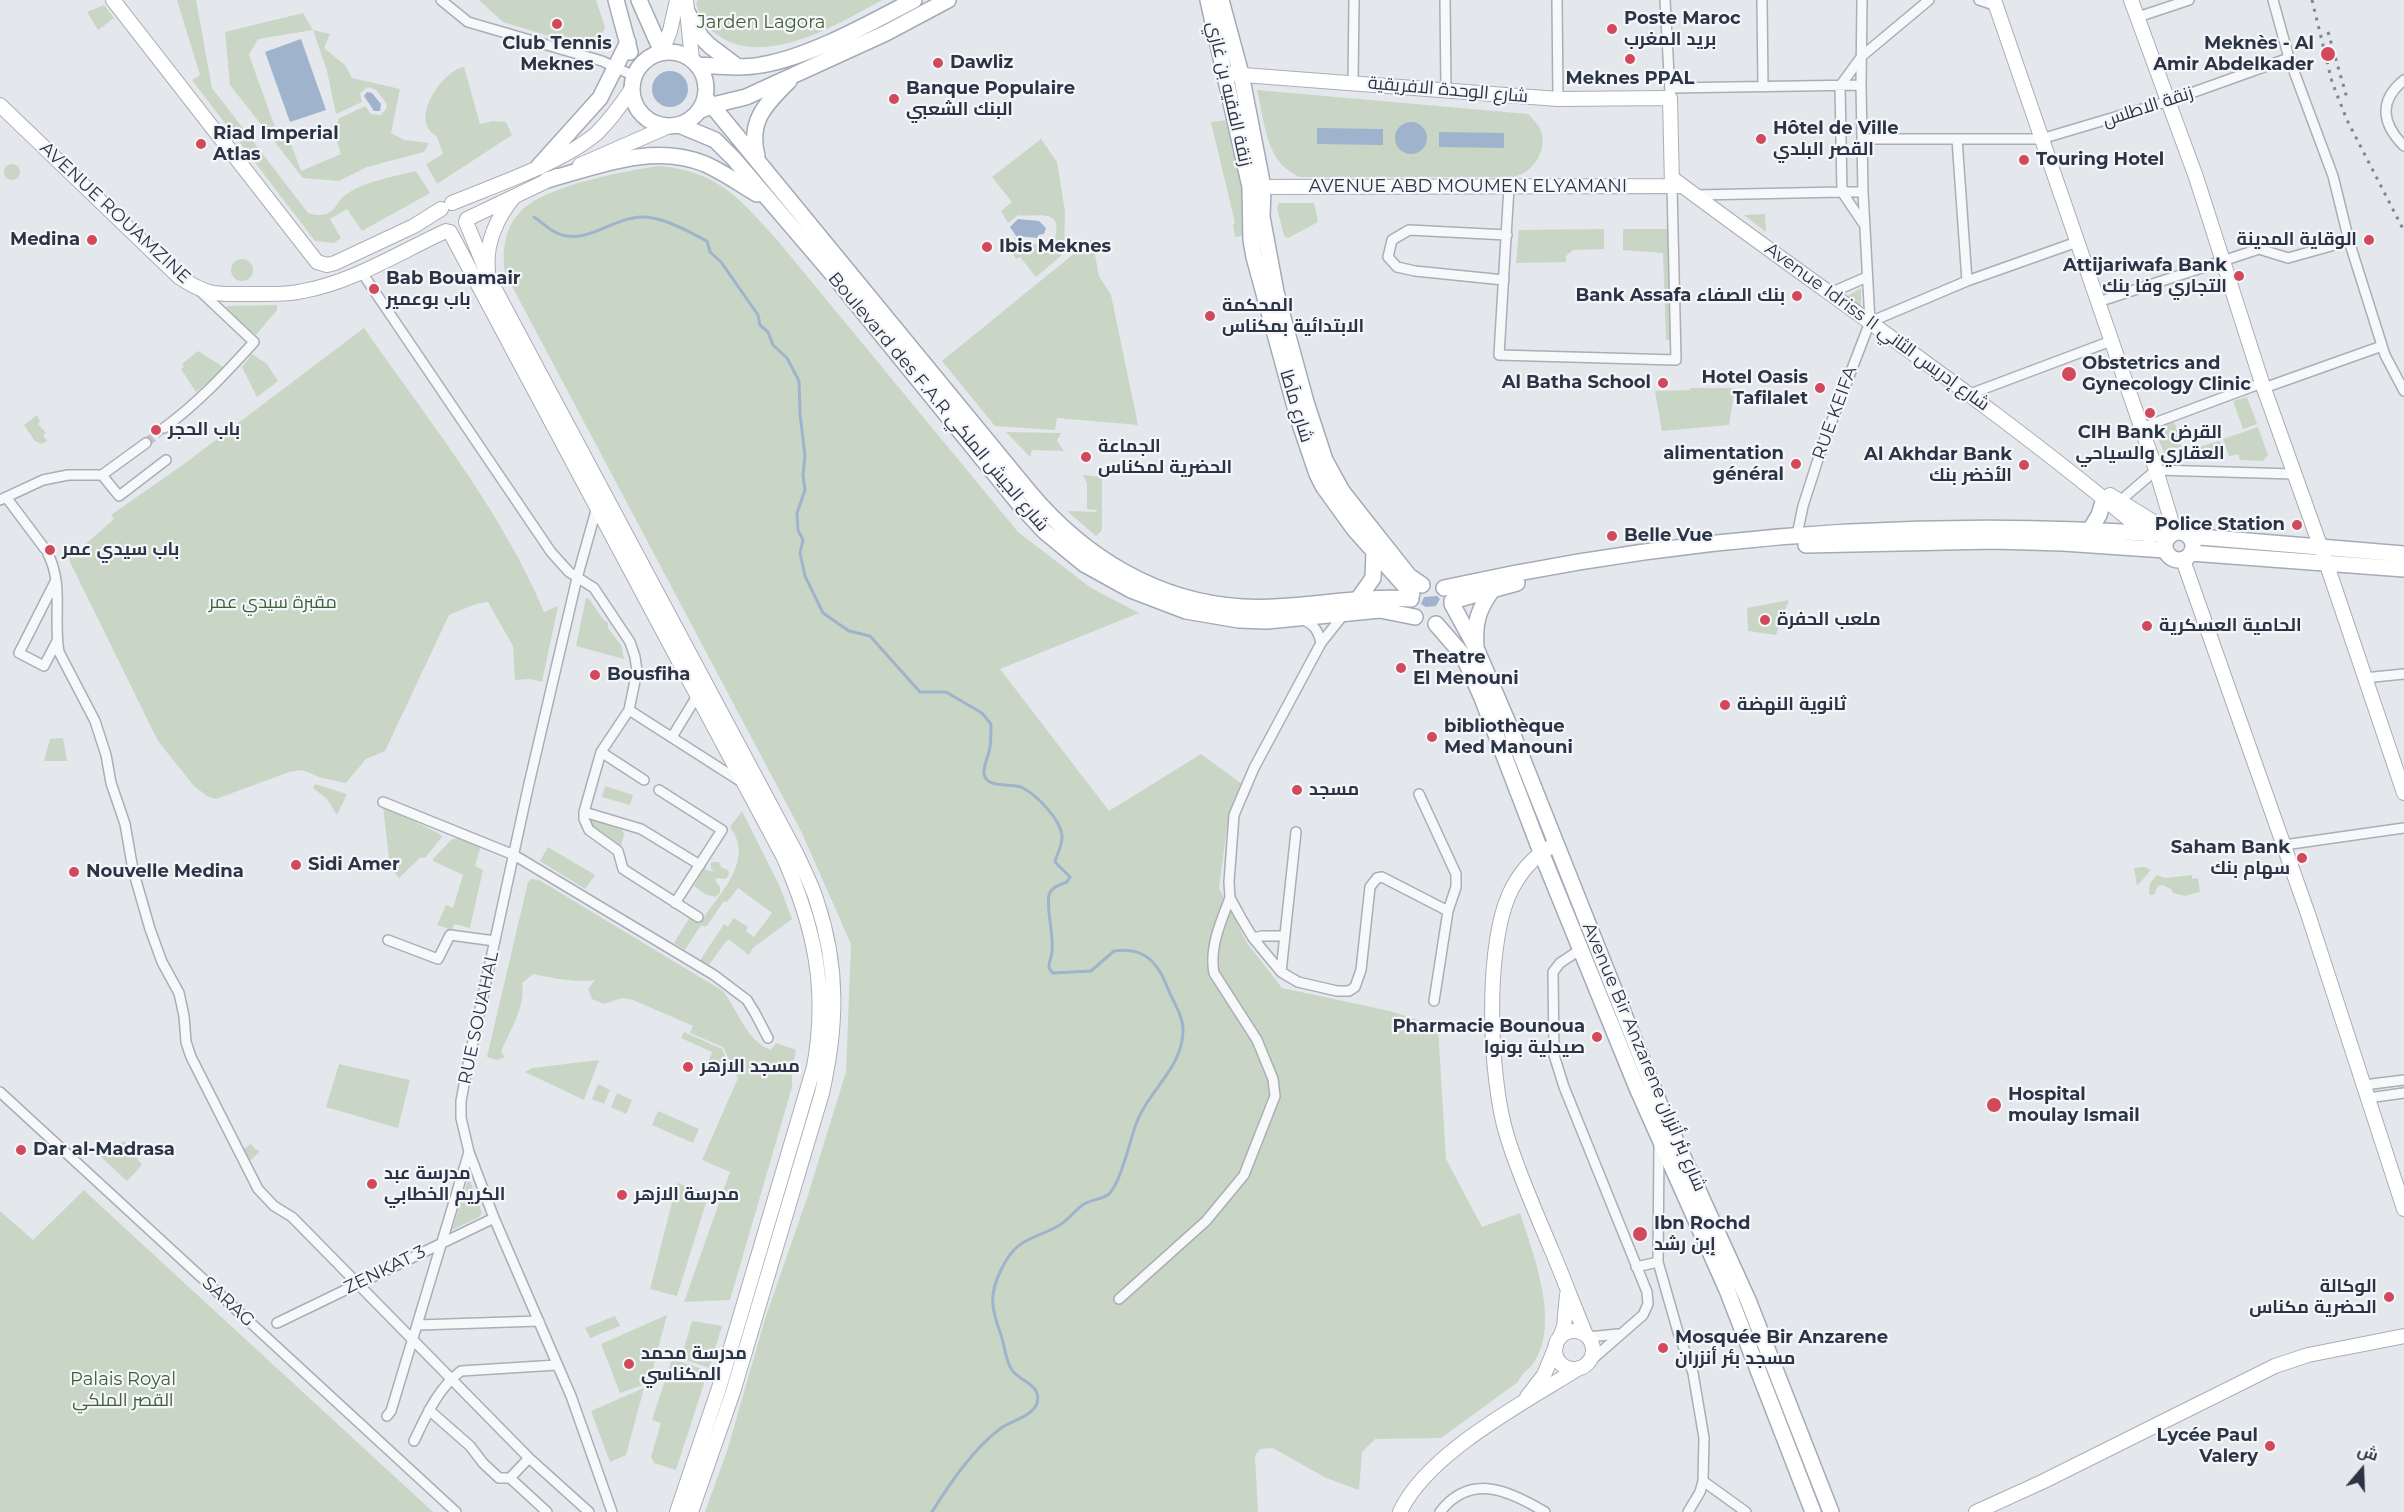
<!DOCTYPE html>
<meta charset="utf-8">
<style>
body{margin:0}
#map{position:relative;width:2404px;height:1512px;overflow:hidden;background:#e4e7ec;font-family:Montserrat,Cairo,sans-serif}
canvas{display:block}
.north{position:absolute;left:2332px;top:1440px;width:60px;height:60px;-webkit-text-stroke:4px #f4f6f9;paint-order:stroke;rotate:19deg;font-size:16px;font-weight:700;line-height:24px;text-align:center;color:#2b3445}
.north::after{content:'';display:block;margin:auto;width:21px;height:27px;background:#2b3445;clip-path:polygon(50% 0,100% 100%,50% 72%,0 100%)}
</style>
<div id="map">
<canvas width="2404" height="1512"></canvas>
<div class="north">ش</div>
</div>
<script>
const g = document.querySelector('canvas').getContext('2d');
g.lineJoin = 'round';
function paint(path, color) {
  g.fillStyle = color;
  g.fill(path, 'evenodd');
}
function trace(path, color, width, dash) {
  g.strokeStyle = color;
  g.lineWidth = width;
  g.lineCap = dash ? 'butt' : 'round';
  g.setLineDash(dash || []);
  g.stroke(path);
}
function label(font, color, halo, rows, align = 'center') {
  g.font = font + ' Montserrat,Cairo,sans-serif';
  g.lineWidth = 4.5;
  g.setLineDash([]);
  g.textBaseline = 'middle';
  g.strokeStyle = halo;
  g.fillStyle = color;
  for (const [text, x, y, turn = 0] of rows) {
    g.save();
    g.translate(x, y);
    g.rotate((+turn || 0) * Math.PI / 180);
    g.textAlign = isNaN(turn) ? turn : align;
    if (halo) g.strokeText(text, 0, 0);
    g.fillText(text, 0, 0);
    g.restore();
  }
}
const green = new Path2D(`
 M177,0h19l16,88 96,125c6,2 11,3 18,1 9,-3 10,-10 16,-16 15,-15 53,-22 74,-27l14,22 -68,38 -15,-22 -17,10 11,19 -7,5 -19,-2 -123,-161 8,-5z
 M479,0h117l9,27 -10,23 -92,-28z
 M698,0h184c-42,23 -112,66 -160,38 -14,-8 -22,-19 -26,-35z
 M104,5l10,13 -16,12 -11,-18z
 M303,13l10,17 17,4 -6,14 21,17 7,13 48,11 -9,44 13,7 25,3 -5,9 -57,15 -28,14 -36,-3 -73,-93 -5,-53zM313,30l14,41 9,43 26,-12 -2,-9 8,-6 8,3 11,14 -1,5 -5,6 -10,-1 -6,-8 -27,13v3l-7,2 10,30 -40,17 -13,-35 -12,-6 -27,-75 9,-16z
 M464,67l16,57 12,-3 14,1 6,13 -75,49 -11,-20 17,-10c-2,-5 -4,-13 -7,-18 -3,-3 -8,-5 -9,-10 -8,-20 18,-56 37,-59z
 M1257,90l271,24c4,4 9,9 12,15 9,19 -6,44 -27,48h-213c-35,-14 -35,-55 -43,-87z
 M1228,120l14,62 1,54 -8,1 -2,-13 2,-1 -24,-101z
 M1041,139l16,23 8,50 -1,41 -28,24 -16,-20 -4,2 -11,-16 4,-3c6,1 14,0 20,2 11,3 18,7 26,-4 9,-32 -21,-20 -37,-23l-10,8 -7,-12 11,-9 -20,-25z
 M4 172a8 8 0 1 1 16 0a8 8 0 1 1-16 0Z
 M659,166c61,6 81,33 119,75l240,291 73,56 48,25 -139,56 109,142 92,-57 41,30 -14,36 -9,68 28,55 35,45 108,23 48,16 8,132 36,68 38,-14c13,41 40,107 15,148 -5,8 -13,11 -17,21l-77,56 -66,1 -13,13 -3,38 -33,-12 -53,-30 -13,1 -5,7 3,56h-553l23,-64 37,-129 43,-124 38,-123 5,-128 -50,-113 -296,-558c-3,-22 -1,-44 15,-61 24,-26 104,-41 139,-46z
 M1279,203h35l4,19 -30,16 -4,-2 -7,-28z
 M1765,214l1,18 -22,-17z
 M1604,229v20l-31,1 -7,6v6l-50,1 3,-33z
 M1623,229h46l2,111h-5l-3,-87 -40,-3z
 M1092,239l7,37 12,19 27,130 -81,-7 -2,12 -60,-4 -53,-65z
 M231 270a11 11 0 1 1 22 0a11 11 0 1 1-22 0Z
 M1861,288v19l-15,-10z
 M277,305v5l-21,25 -31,-26 3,-3z
 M364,328c63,91 137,181 180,284l14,-6 -16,76 -12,-3 -15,1 -2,-34 -25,-44 -12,2 -27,11 -64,136 -19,8 -20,24 -24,-5 -20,-8 -13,2 -73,27 -9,-3 -13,-10 -36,-45 -88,-179 -2,-13 6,-4 5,5 35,-31 -3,-4 73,-51z
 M198,351l27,17 -29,24 -15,-23 3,-2 -2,-3z
 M252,354l15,10 11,17 -21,16 -15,-30z
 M1690,388h45l-6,37 -67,6 -7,-40 35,-1z
 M2247,397l10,27 -14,5 -10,-28z
 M37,415l3,6 -2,3 8,9 -3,2 4,6 -6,3 -7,-4 -10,-15z
 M2174,421l8,26 -17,7 -12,-26z
 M2258,427l10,28 -5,6 -23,-1 -2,-6 -9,2 -6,-17z
 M1006,432l55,1 -4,8 7,10 -32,-1 -2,7z
 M2220,441l6,16h-25l-3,-10z
 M1083,475l19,2v53l-6,6 -29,-25 30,1 -1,-2 -9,-1v-25z
 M586,598l3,1 14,20 5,4v5l13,17 3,14 -48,-13z
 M1789,600l-13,35 -28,-4 -1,-23z
 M63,738l4,23h-23l6,-22z
 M315,784l32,10 -10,21 -10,-16 -14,-11z
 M605,786l28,9 -3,10 -28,-8z
 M383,806l57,28 2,3 -17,21 -4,-1 -22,21 -9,-11z
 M742,811l37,74 13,34 -39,29 -4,7 -21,-16 -20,27 -9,-4 25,-38 4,2 6,-8 14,9 -2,4 8,6 18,-24 -34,-25 -11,14 -3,-1 -18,26 -5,-2 -16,25 -11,-7 16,-26 10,6c17,-27 56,-62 30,-96z
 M589,818l33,12 2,4 -3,13 -26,-18z
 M460,837l21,8 -6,21 8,4 -13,58 -16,-4 -2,6 -15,-5 9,-20 7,3 10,-33 -30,-14v-2l18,-19z
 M548,847l47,28 -10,14 -45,-28z
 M711,862h8l2,5 7,3 1,4 -3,5 -8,-1 -3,2 5,7v6l-5,4 -10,-3 -11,-8 9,-17 11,3 -3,-3z
 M2144,867l7,3 -14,16 -3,-18z
 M2157,875l8,3 27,-3v4l6,-1 2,14 -15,4 -12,-3 -2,-4 -9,-4 -4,1 -4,9h-4c-2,-10 0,-13 7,-20z
 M531,879l8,1 184,111c15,19 23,50 48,59l5,-7 20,7 -4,20v17l-62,213 -46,2 46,-130 -28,-12 36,-82 -15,-31 -33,-14 3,-7 -60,-26 -11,-2 -18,6 -12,-5 -4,-10 7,-9c-20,3 -42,-2 -62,-6l-11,9c4,24 -12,47 -21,69l4,5 -8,3 -10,-3 41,-175z
 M684,1032l38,17 11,26 -25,-12 4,-11 -31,-14z
 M599,1060l-15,40 -59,-28 7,-4z
 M339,1064l71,16 -12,48 -72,-21z
 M598,1084l12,6 -6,14 -12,-5z
 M617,1093l15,7 -6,14 -15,-7z
 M658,1111l41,18 -6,14 -41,-18z
 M124,1141l18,24 -15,16 -27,-25z
 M251,1144l4,5 5,2 -11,11 -7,-12z
 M469,1177l13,36 -3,4 -27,13z
 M677,1183l32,10 -32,103 -27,-7z
 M84,1190l6,6 343,316h-433v-301l33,29z
 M667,1315l-18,68 -29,10 -19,-49z
 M615,1316l5,10 -30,12 -5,-10z
 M692,1321l30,5 -13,42 -28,-10z
 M672,1359l36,12 -32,99 -22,-7 -3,-6 10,-34 -9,-3z
 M644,1388l-18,67 -16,7 -19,-51z`);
const water = new Path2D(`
 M301,39l25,71 -36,12 -25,-70z
 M652 89a18 18 0 1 1 36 0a18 18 0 1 1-36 0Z
 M367,92l5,1 9,11 -1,7h-6l-10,-15z
 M1395 138a16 16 0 1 1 32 0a16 16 0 1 1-32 0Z
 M1317,128l66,1v16l-66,-1z
 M1439,132l65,1v15l-65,-1z
 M1018,219l21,2 7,7 -2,6 -6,1v3l-22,-2 -6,-9z
 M1437,596l3,3 -4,7 -10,1 -5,-3 3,-7z`);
const stream = new Path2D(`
 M534,217c8,5 15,13 23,16 26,12 51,-11 76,-15 25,-5 52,12 74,23l3,11 11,10 37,53 2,10 8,7 5,13 14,13 12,23 1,33 5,42 -2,19 2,15 -8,23 1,17 5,10 -3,13 5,23 18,37 26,18 21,5 50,56h26l36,21 9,11c0,8 0,16 -1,23 -1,8 -7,19 -6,27 3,15 27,9 37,13 15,7 39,32 41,48 1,10 -5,18 -7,27l15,15 -3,5c-7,3 -16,5 -18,13 -3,12 5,41 3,57 -1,10 -7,14 1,21l38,-2 23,-20c27,-4 42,8 52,33 5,15 17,30 17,46 0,39 -37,62 -48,97 -5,14 -15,57 -26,67 -6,5 -18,6 -25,10 -9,6 -15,15 -24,21 -28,16 -43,11 -59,45 -13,26 -9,40 0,65 4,11 4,25 11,35 8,12 30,14 25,33 -4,13 -26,18 -36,25 -28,21 -51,55 -69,84`);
const streetTunnel = new Path2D(`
 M146,443l18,-15`);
const street = new Path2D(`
 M441,0l27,22 134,39 32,15
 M1445,0l1,89
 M1557,0l1,99
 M1665,0l5,93
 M1762,0l1,87
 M1979,0l18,6
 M2273,0l16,58 44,118 16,65 36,114 19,36
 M2138,17l51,-17
 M2404,80c-26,21 -22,44 0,66
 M1353,83l1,-83
 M1861,85l1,-85
 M1840,86l22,-30 67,-56
 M1670,88l191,-3 2,107h-21l-2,-106
 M1862,139h179l128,-38 120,-43
 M1957,139l10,142
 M1509,187l-10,168 177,5 -4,-174
 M1696,195l146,-3 21,31
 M361,271l10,15
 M1504,280l-89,-9 -18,-4 -9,-10 4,-17 17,-10 98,5
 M375,292l176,260 18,20 25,16 36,54 5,15 2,14 -8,39 -28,42 -17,60v7l5,11 29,21 5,18 75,48
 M1830,293l37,-16
 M2098,302l161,-53 29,9 61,-17
 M1870,322l97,-41 110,-39
 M2264,388l118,-42
 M1970,394l141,-53
 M164,428c34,-25 62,-55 90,-86l-54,-51
 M2141,428l121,-45
 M102,475l17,21 47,-36
 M6,497l39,52
 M0,500l43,-20 25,-5h34l44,-32
 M2120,501l36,-31 138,4
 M597,507l-20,71 -49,210 -61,281 -6,32v17l8,34 25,66 77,178 41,116
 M1797,535l6,-29 20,-62 47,-122 -7,-130
 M48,554c16,31 5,65 11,98l36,69 11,34 5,28 14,41 8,46 17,59 12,33 17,31 5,23 2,26 5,15 67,132 16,17 18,11 237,241 60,54
 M56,580l-37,73 25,13 13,-25
 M1344,614l-23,29 -67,125 -20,47 -5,67 1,16 11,20 12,20 28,34 17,10 39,9h12l6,-4 6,-17 9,-83 7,-9 5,-1 66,34 -14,90
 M1301,619c13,5 17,11 20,24
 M2364,678l40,-4
 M629,710l114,73
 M672,737l25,-41
 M601,752l43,28
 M659,790l63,40 -47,73
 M1419,794l37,80v13l-8,24
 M383,802l131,53 200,120 33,25 8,13 13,25
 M584,812l57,17 59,36
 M2284,845l120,-17
 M1253,938l9,-2h22
 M388,940l50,19 12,-24 45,6
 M1581,949l-21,14 -7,9 1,83 10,32 83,205 1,12 -5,11 -55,48
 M1281,972l15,-140
 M2364,1085l40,-5
 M0,1092l456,420
 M2368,1098l36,-5
 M1659,1146l-1,116 20,70 15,41 11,65 -1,43 -3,11 -12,20
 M1636,1267l22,-5
 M1119,1299l87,-78 38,-46 31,-79 -2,-17 -16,-39 -43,-67c-5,-25 7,-52 16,-75
 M277,1323l217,-105
 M418,1325l121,-4
 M1588,1337l30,-3
 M429,1410l41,36 13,17 16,15h11l37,34
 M387,1416l4,-5 78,-259
 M414,1441c12,-25 24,-53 47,-70l96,-6
 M510,1478l19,-20
 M1703,1481l43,31
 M1440,1512c31,-40 70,-21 105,0`);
const secondary = new Path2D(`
 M113,0l204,262 10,3 8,-2 79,-37 27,-17
 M686,0l6,60
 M1994,0l162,470 19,63
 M2131,0l65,177 66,206 65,182 77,228
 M662,52l8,-21 7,-31
 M1230,74l328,25 112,-1 2,88
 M0,105l179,172c31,20 38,17 73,17 17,0 35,1 51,-3 50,-9 97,-39 143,-60
 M580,165l87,-38
 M1672,178c160,120 326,230 478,359
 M1252,187l428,-1
 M452,203c43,-18 110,-40 145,-70 13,-13 24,-28 34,-43
 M467,219l90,-43
 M466,222l24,58 305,571c8,17 17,34 22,51 22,66 20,124 5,191l-89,299 -42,120
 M450,232l334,626c31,71 44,132 30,209l-95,321 -42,124
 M488,270c-3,-26 9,-53 26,-73
 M2110,495l63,39
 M2183,560l125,354 96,295
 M1556,844c-18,9 -32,23 -42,41 -31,52 -25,194 -7,251 12,39 29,77 45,115 12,28 22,56 34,84
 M1555 1350a19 19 0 1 1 38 0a19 19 0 1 1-38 0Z
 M1559,1339l5,-12 3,-32
 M1527,1397l17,-22 12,-29
 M1400,1512c27,-59 125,-110 179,-144
 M1976,1512l66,-30 233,-116 33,-11 96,-19`);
const primary = new Path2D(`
 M616,0l14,52
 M639,0l23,52
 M1208,0l42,187 1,53 3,17 44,161 19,56 6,12 31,43 58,65
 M1221,0l20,74 22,113 -1,30 14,75 30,110 19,58 17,31 18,23 49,62 13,9
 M687,12l14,25 9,9 28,21
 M632 89a37 37 0 1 1 74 0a37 37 0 1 1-74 0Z
 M697,65c21,1 43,4 64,0 49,-8 109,-42 153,-65
 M705,97l325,396c54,64 127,109 212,114 56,3 112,-12 169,-8
 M699,111l14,-6 33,-8 140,-64 62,-33
 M679,125l36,15 19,19 100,117 186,229 24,26 40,33 47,26 55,21 53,9 28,1 113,-11 35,7
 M757,156c-9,-35 8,-51 32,-75
 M538,167l62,-69 28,-56
 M547,180c51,-14 106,-37 158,-16 18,8 35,20 52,30
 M2090,530l9,-15 5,-16
 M2165 546a14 14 0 1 1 28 0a14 14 0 1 1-28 0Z
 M2188,536l216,18
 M1806,545l188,-4 69,2 102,7
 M2191,553l213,16
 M1444,588c239,-53 484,-71 727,-53
 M1358,599l15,-21 1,-27
 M1452,601l65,-18
 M1452,604l24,44 35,82 153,385 84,185 83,212
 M1436,624l27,31 19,43 59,154 96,236 90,202 86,222
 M1476,645c-2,-23 3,-37 17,-56`);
const rail = new Path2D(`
 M2312,0l20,82 15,38 57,111
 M2328,32l19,66`);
const markers = [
 [557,24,6,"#d1495b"],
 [1612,29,6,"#d1495b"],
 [2328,54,8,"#d1495b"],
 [1630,59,6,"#d1495b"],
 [938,63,6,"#d1495b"],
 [894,99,6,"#d1495b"],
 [1761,139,6,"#d1495b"],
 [201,144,6,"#d1495b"],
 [2024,160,6,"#d1495b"],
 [92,240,6,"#d1495b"],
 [2369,240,6,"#d1495b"],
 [987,247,6,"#d1495b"],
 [2239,276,6,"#d1495b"],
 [374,289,6,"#d1495b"],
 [1797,296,6,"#d1495b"],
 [1210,316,6,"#d1495b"],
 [2069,374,8,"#d1495b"],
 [1663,383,6,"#d1495b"],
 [1820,388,6,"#d1495b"],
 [2150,413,6,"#d1495b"],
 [156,430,6,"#d1495b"],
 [1086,457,6,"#d1495b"],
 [1796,464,6,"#d1495b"],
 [2024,465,6,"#d1495b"],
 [2297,525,6,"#d1495b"],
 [1612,536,6,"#d1495b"],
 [50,550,6,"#d1495b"],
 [1765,620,6,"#d1495b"],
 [2147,626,6,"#d1495b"],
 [1401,668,6,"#d1495b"],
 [595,675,6,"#d1495b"],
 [1725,705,6,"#d1495b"],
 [1432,737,6,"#d1495b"],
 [1297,790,6,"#d1495b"],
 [2302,858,6,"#d1495b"],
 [296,865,6,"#d1495b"],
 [74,872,6,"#d1495b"],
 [1597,1037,6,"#d1495b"],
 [688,1067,6,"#d1495b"],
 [1994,1105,8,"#d1495b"],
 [21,1150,6,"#d1495b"],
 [372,1184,6,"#d1495b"],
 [622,1195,6,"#d1495b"],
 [1640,1234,8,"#d1495b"],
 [2389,1297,6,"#d1495b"],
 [1663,1348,6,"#d1495b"],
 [629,1364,6,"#d1495b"],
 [2270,1446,6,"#d1495b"]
];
const poiNames = [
 ["Poste Maroc",1624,19],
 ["بريد المغرب",1624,40],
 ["Club Tennis",557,44,"center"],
 ["Meknes",557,65,"center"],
 ["Meknès - Al",2314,44,"right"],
 ["Amir Abdelkader",2314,65,"right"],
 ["Dawliz",950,63],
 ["Meknes PPAL",1630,79,"center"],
 ["Banque Populaire",906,89],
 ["البنك الشعبي",906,110],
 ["Hôtel de Ville",1773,129],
 ["القصر البلدي",1773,150],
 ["Riad Imperial",213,134],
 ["Atlas",213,155],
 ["Touring Hotel",2036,160],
 ["Medina",80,240,"right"],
 ["الوقاية المدينة",2357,240,"right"],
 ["Ibis Meknes",999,247],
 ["Attijariwafa Bank",2227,266,"right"],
 ["التجاري وفا بنك",2227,287,"right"],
 ["Bab Bouamair",386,279],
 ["باب بوعمير",386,300],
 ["Bank Assafa بنك الصفاء",1785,296,"right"],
 ["المحكمة",1222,306],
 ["الابتدائية بمكناس",1222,327],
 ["Obstetrics and",2082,364],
 ["Gynecology Clinic",2082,385],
 ["Hotel Oasis",1808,378,"right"],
 ["Tafilalet",1808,399,"right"],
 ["Al Batha School",1651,383,"right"],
 ["باب الحجر",168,430],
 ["CIH Bank القرض",2150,433,"center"],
 ["العقاري والسياحي",2150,454,"center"],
 ["الجماعة",1098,447],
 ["الحضرية لمكناس",1098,468],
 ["alimentation",1784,454,"right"],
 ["général",1784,475,"right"],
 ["Al Akhdar Bank",2012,455,"right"],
 ["الأخضر بنك",2012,476,"right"],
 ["Police Station",2285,525,"right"],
 ["Belle Vue",1624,536],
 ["باب سيدي عمر",62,550],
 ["ملعب الحفرة",1777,620],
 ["الحامية العسكرية",2159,626],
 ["Theatre",1413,658],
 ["El Menouni",1413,679],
 ["Bousfiha",607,675],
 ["ثانوية النهضة",1737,705],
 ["bibliothèque",1444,727],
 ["Med Manouni",1444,748],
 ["مسجد",1309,790],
 ["Saham Bank",2290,848,"right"],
 ["سهام بنك",2290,869,"right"],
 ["Sidi Amer",308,865],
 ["Nouvelle Medina",86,872],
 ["Pharmacie Bounoua",1585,1027,"right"],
 ["صيدلية بونوا",1585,1048,"right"],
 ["مسجد الازهر",700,1067],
 ["Hospital",2008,1095],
 ["moulay Ismail",2008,1116],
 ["Dar al-Madrasa",33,1150],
 ["مدرسة عبد",384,1174],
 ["الكريم الخطابي",384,1195],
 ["مدرسة الازهر",634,1195],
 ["Ibn Rochd",1654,1224],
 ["إبن رشد",1654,1245],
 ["الوكالة",2377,1287,"right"],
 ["الحضرية مكناس",2377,1308,"right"],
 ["Mosquée Bir Anzarene",1675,1338],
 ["مسجد بئر أنزران",1675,1359],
 ["مدرسة محمد",641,1354],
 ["المكناسي",641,1375],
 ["Lycée Paul",2258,1436,"right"],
 ["Valery",2258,1457,"right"]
];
const parkNames = [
 ["Jarden Lagora",761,23],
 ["مقبرة سيدي عمر",273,603],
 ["Palais Royal",123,1380],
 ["القصر الملكي",123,1401]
];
const streetNames = [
 ["شارع الوحدة الافريقية",1448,90,5],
 ["زنقة الفقيه بن غازي",1229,94,77],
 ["زنقة الاطلس",2148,107,-18],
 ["AVENUE ABD MOUMEN ELYAMANI",1468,187],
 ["AVENUE ROUAMZINE",115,213,43],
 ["Avenue Idriss II شارع إدريس الثاني",1877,327,36],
 ["Boulevard des F.A.R شارع الجيش الملكي",938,402,50],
 ["شارع مآطا",1296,406,73],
 ["RUE KEIFA",1835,413,-70],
 ["RUE SOUAHAL",479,1018,-78],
 ["Avenue Bir Anzarene شارع بئر أنزران",1644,1057,67],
 ["ZENKAT 3",385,1270,-26],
 ["SARAG",228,1302,43]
];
paint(green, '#c9d6c5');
paint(water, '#9fb4cc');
trace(stream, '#9fb4cc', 3);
trace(streetTunnel, '#bfc3cb', 9, [9, 4.5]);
trace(street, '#a9aeb7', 12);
trace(secondary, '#a9aeb7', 16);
trace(primary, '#a3abb8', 18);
trace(street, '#f7f8fa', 9);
trace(secondary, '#fff', 14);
trace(primary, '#fff', 15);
trace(rail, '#7d8696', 3, [3, 6]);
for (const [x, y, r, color] of markers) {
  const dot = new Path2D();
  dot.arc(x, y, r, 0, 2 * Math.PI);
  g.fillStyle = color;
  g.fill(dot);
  trace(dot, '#f4f6f9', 2);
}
label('bold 18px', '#2b3445', '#f4f6f9', poiNames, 'left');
label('18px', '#3f6138', '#f4f6f9', parkNames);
label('18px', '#2b3445', '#f4f6f9', streetNames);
</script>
